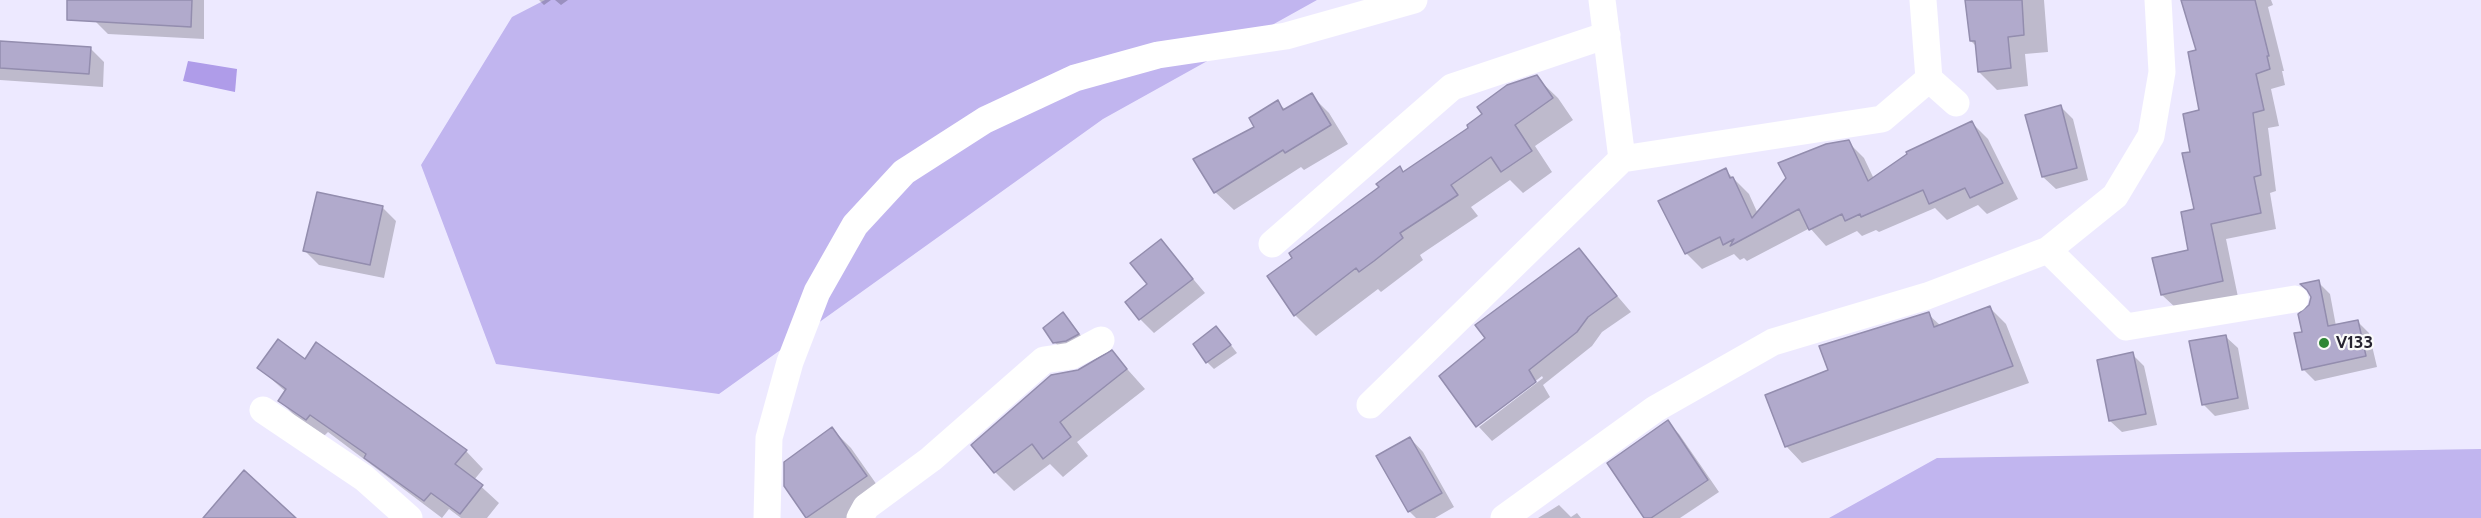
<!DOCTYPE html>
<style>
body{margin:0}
canvas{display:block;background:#ede9ff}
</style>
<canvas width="2481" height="518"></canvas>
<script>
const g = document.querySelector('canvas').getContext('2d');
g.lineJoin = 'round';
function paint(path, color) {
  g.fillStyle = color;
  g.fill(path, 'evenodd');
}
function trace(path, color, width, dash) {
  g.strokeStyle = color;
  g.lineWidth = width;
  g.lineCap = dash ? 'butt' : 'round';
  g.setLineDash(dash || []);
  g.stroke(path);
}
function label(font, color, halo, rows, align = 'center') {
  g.font = font + ' Cabin,sans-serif';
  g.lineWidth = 4.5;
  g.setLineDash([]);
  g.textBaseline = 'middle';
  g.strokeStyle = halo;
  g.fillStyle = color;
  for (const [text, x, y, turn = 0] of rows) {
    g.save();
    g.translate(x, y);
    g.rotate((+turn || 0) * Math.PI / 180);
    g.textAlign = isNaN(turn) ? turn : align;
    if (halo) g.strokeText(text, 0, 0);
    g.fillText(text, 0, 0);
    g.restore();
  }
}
const green = new Path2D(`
 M545,0h772l-214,119 -384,275 -223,-30 -75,-199 91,-148z
 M2481,449v69h-652l108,-60z`);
const water = new Path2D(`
 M188,61l49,8 -2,23 -52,-11z`);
const shadow = new Path2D(`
 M96,0h108v39l-96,-5 -13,-13z
 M539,0h12l-7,5z
 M555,0h13l-7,5z
 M1966,0h78l4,52 -23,2 3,32 -31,4 -18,-18 -2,-25 -6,-6z
 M2182,0h89l2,5 -5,2 16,64h-2l3,14 -14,4 8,37 -11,2 8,63 -6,2 6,36 -50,10 12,58 -60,13 -16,-15 28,-43 6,-42 -4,-57 9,-42 -3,-60z
 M0,42l90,6 14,14 -1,25 -103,-7z
 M1536,77l22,21 15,22 -38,26 17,26 -29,21 -13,-13 -39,27 7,9 -58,39 3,5 -42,32 -3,-3 -62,47 -21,-21 86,-128 18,-19 5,5 66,-45z
 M1311,95l18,18 19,31 -44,26 -3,-3 -67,43 -19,-18 62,-90 9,8z
 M2060,106l13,13 15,61 -32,9 -13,-12z
 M1972,123l16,16 30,60 -31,15 -9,-9 -31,15 -12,-12 -56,24 -3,-2 -14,6 -5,-5 -31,15 -16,-18 -63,33 -3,-3 -4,2 -6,-6 -32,15 -16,-16 39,-83 24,24 9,20 90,-72 16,16 10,21z
 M382,207l14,14 -12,57 -65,-13 -14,-14z
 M1161,241l44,52 -51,40 -14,-14z
 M1578,250l53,62 -29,20 -10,14 -49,39 7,12 -58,44 -13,-14 64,-49 -1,-2 -64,50 -37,-50 46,-37z
 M2318,282l12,12 6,32 21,-5 12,12 8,34 -62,14 -12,-12 1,-36z
 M1990,308l16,16 23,59 -227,80 -16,-17 44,-75 98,-57 13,12z
 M1070,321l15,20 -23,8 -8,-7z
 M1223,335l14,18 -23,16 -7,-7z
 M2226,337l12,11 11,61 -34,7 -12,-12z
 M1112,352l33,37 -68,53 11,14 -25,21 -13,-13 -36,27 -19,-19 84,-101z
 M2132,354l12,12 13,59 -35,7 -12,-11z
 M305,361l161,90 17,18 -9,11 25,23 -12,15h-26l-12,-9 -7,9 -114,-86 -4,4 -26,-17 -18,-18 6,-9 -27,-24z
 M1667,422l12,12 40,58 -39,26h-34z
 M832,429l19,19 33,47 -30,23h-46l-23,-32z
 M1410,438l13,14 31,55 -19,11h-19l-7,-7z
 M1559,505l12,12 6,-4 4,5h-43z`);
const building = new Path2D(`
 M67,0h125l-1,27 -124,-7z
 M1965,0h57l2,35 -16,2 3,31 -33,4 -3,-31h-5z
 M2181,0h74l14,56h-2l3,13 -14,5 8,36 -11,3 8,62 -7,2 7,36 -50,11 12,57 -62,14 -9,-37 36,-8 -7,-38 13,-3 -12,-56 8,-1 -7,-38 16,-4 -11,-58 8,-2z
 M0,41l91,6 -2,27 -89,-6z
 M1537,75l16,23 -38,27 17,26 -31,21 -10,-15 -40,28 7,10 -58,38 3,5 -29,23 -15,11 -3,-4 -62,48 -27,-40 25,-18 -3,-5 90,-66 -3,-3 24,-18 3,6 65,-44 -1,-3 15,-11 -5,-7 30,-22z
 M1312,93l19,32 -46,28 -2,-3 -69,43 -21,-34 61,-32 -5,-9 29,-18 5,10z
 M2061,105l16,63 -35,9 -17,-62z
 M1972,121l31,62 -33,15 -5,-10 -36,16 -6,-14 -62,27 -1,-3 -15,7 -3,-7 -33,16 -10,-21 -69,37 4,-7 -11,6 -3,-8 -35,17 -27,-53 68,-33 4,10 3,-1 19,41 34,-40 -8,-15 48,-19 23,-4 19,41 39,-27 -1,-2z
 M317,192l66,14 -13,59 -67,-14z
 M1161,239l32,40 -54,41 -14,-18 22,-18 -17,-21z
 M1579,248l38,48 -29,21 -11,15 -48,38 7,12 -60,45 -37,-51 46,-38 -10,-13z
 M2319,280l9,46 30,-6 8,36 -64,14 -8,-37 8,-1 -4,-18 11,-9 2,-8 -4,-7 -7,-6z
 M1990,306l23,60 -228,81 -20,-52 63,-25 -9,-24 110,-34 5,15z
 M1063,312l16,22 -13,7 -13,2 -10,-15z
 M1216,326l15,19 -25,18 -13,-19z
 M2226,335l12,63 -36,7 -13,-64z
 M278,339l27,20 11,-17 151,108 -12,14 28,21 -23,29 -29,-21 -7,8 -60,-43 2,-4 -56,-39 -4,5 -28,-19 8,-12 -29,-21z
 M1112,350l15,19 -67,53 11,15 -28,22 -11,-15 -38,29 -23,-28 80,-70 27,-5z
 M2133,352l13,62 -37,7 -12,-61z
 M1668,420l40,60 -57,38h-7l-37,-55z
 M832,427l35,49 -61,42 -22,-32v-24z
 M1410,437l32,56 -34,19 -32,-56z
 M244,470l52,48h-93z`);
const minor = new Path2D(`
 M1602,0l20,159 260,-40 47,-40 -6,-79
 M1929,79l27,24
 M1272,244l180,-157 155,-52
 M2048,250l78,77 169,-28
 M1370,405l252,-246
 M263,410l101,68 45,40
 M767,518l2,-80 21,-76 27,-70 38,-67 49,-53 81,-52 90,-42 83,-23 128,-19 128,-36
 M860,518l6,-11 65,-48 113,-99 27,-4 30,-16
 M1504,518l151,-109 118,-67 154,-46 121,-46 67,-54 36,-60 11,-64 -4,-72`);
const markers = [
 [2324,343,6,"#2e8635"]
];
const poiNames = [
 ["V133",2336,343]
];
paint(green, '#c1b5ef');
paint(water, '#af9ce9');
paint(shadow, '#0003');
paint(building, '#b1aacc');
trace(building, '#938dae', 1.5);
trace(minor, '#fff', 27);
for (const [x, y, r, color] of markers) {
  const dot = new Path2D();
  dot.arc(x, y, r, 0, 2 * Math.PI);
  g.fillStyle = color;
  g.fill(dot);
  trace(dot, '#fafafa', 2);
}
label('bold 18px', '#262330', '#fafafa', poiNames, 'left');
</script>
